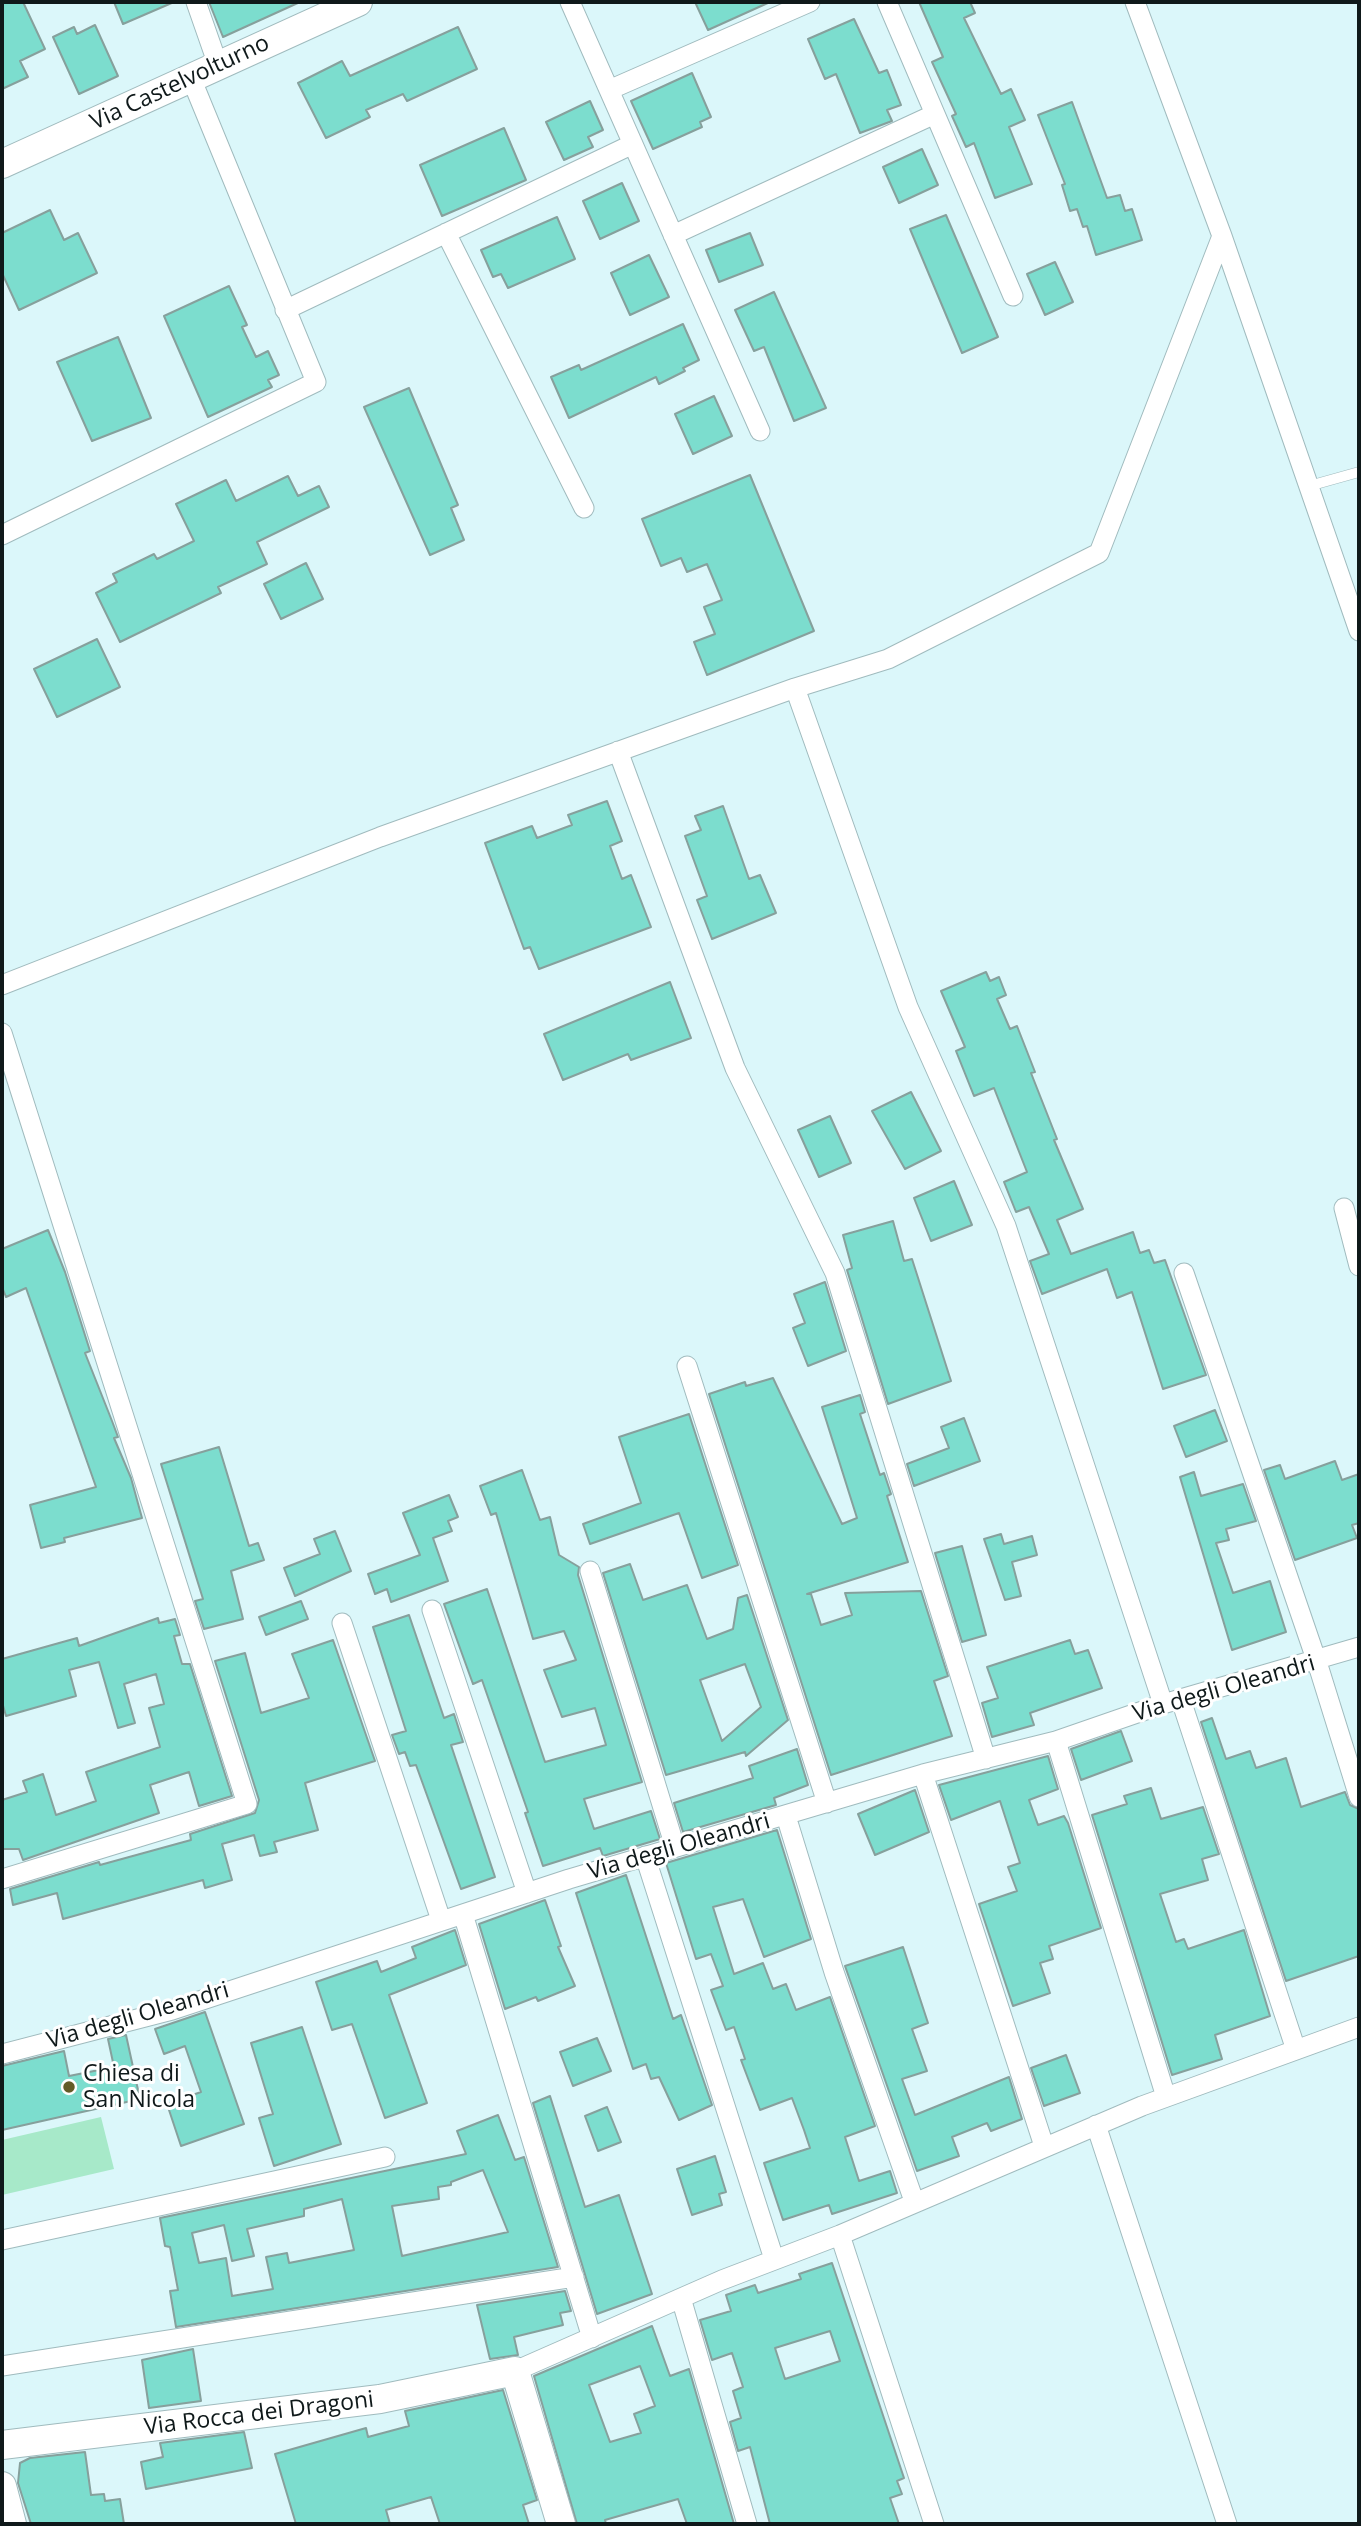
<!DOCTYPE html>
<style>
body{margin:0}
#map{position:relative;width:1361px;height:2526px;overflow:hidden;background:#dbf7fa;font-family:"Open Sans",sans-serif}
canvas{display:block}
.frame{position:absolute;inset:0;border:4px solid #0f191a;pointer-events:none}
</style>
<div id="map">
<canvas width="1361" height="2526"></canvas>
<div class="frame"></div>
</div>
<script>
const g = document.querySelector('canvas').getContext('2d');
g.lineJoin = 'round';
function paint(path, color) {
  g.fillStyle = color;
  g.fill(path, 'evenodd');
}
function trace(path, color, width, dash) {
  g.strokeStyle = color;
  g.lineWidth = width;
  g.lineCap = dash ? 'butt' : 'round';
  g.setLineDash(dash || []);
  g.stroke(path);
}
function label(font, color, halo, rows, align = 'center') {
  g.font = font + ' "Open Sans",sans-serif';
  g.lineWidth = 6;
  g.setLineDash([]);
  g.textBaseline = 'middle';
  g.strokeStyle = halo;
  g.fillStyle = color;
  for (const [text, x, y, turn = 0] of rows) {
    g.save();
    g.translate(x, y);
    g.rotate((+turn || 0) * Math.PI / 180);
    g.textAlign = isNaN(turn) ? turn : align;
    if (halo) g.strokeText(text, 0, 0);
    g.fillText(text, 0, 0);
    g.restore();
  }
}
const green = new Path2D(`
 M101,2117l13,52 -112,26v-55z`);
const building = new Path2D(`
 M2,2h21l22,47 -25,12 8,16 -26,12z
 M114,2h60l-51,22z
 M209,2h91l-77,35z
 M695,2h75l-62,28z
 M919,2h51l5,11 -11,5 37,76 10,-5 14,31 -16,7 23,57 -37,14 -21,-55 -8,4 -14,-31 4,-2 -24,-52 11,-5z
 M854,19l25,54 8,-3 14,35 -14,5 5,11 -32,12 -24,-59 -11,5 -17,-40z
 M95,25l23,51 -39,18 -26,-57 21,-10 3,7z
 M458,27l19,42 -70,32 -4,-7 -37,16 4,7 -44,21 -28,-55 44,-22 8,15z
 M692,73l19,44 -11,5 2,5 -49,22 -22,-48z
 M590,101l13,29 -15,7 5,10 -29,13 -18,-38z
 M1072,102l35,96 13,-3 5,16 7,-2 10,31 -46,15 -9,-29 -4,1 -6,-18 -7,2 -8,-26 3,-1 -27,-69z
 M504,128l22,52 -84,36 -22,-51z
 M922,149l16,36 -39,18 -16,-36z
 M622,183l17,38 -39,18 -17,-38z
 M50,210l14,30 14,-7 19,40 -78,37 -17,-37v-40z
 M946,215l52,122 -36,16 -52,-124z
 M557,217l18,42 -67,29 -7,-14 -8,3 -12,-27z
 M750,233l13,32 -44,17 -13,-32z
 M649,255l20,42 -39,18 -19,-42z
 M1055,262l18,40 -28,13 -18,-41z
 M229,286l18,39 -5,2 14,30 12,-6 11,24 -11,5 4,7 -64,30 -44,-101z
 M774,292l52,116 -32,13 -30,-74 -10,4 -19,-41z
 M683,324l16,36 -16,8 2,3 -26,13 -3,-7 -87,41 -18,-41 28,-12 2,5z
 M118,337l33,81 -59,23 -35,-79z
 M409,388l49,117 -7,3 13,32 -34,15 -66,-148z
 M714,396l18,40 -39,18 -18,-40z
 M750,475l64,156 -107,44 -13,-33 21,-8 -11,-27 18,-7 -15,-36 -20,8 -6,-14 -20,8 -19,-47z
 M288,476l10,20 21,-10 10,21 -72,35 10,22 -49,23 3,6 -101,49 -24,-49 21,-11 -4,-8 41,-20 3,5 37,-18 -18,-37 50,-24 10,21z
 M306,563l17,36 -42,20 -17,-35z
 M97,639l23,48 -63,30 -23,-48z
 M607,801l15,40 -12,5 12,33 9,-4 20,52 -112,42 -9,-22 -6,2 -39,-106 47,-17 5,12 35,-13 -4,-10z
 M723,806l26,73 11,-4 16,38 -64,26 -15,-39 10,-4 -22,-60 16,-6 -6,-14z
 M986,972l4,9 9,-4 7,18 -9,4 13,30 7,-3 18,46 -4,1 26,66 -3,1 29,69 -26,11 14,34 62,-22 7,21 9,-3 5,13 11,-3 41,115 -43,14 -31,-97 -15,6 -10,-29 -65,25 -12,-33 19,-7 -20,-47 -13,5 -12,-30 23,-10 -33,-84 -20,8 -18,-45 9,-4 -24,-56z
 M670,982l21,56 -60,22 -3,-6 -65,26 -19,-46z
 M911,1092l30,59 -36,18 -33,-58z
 M830,1116l21,47 -32,14 -21,-47z
 M954,1181l18,44 -41,16 -17,-43z
 M893,1221l11,40 8,-2 39,122 -63,23 -41,-134 5,-2 -9,-33z
 M48,1230l17,42 25,79 -5,2 27,68 6,16 -4,1 17,40 11,40 -78,20 1,4 -24,6 -11,-43 66,-18 -70,-199 -20,9 -4,-10v-38z
 M825,1282l21,69 -38,15 -15,-38 12,-5 -11,-29z
 M773,1378l69,146 15,-6 -35,-111 38,-12 5,17 -5,2 20,61 4,-2 7,21 -4,2 21,66 -101,32h4l10,31 31,-10 -7,-22 76,-2 27,85 -14,5 18,55 -121,39 -122,-381 36,-12 1,4z
 M1215,1410l12,31 -41,16 -12,-31z
 M689,1414l49,151 -36,13 -23,-65 -89,31 -7,-20 58,-21 -22,-66z
 M964,1418l16,43 -66,25 -7,-22 42,-16 -8,-21z
 M219,1447l30,99 9,-3 6,17 -33,11 12,48 -39,10 -9,-28 8,-2 -42,-135z
 M1335,1461l7,19 17,-6v49l-7,2 5,13 -62,22 -31,-90 16,-5 5,14z
 M522,1470l18,50 10,-3 9,38 20,12 -1,8 64,207 -58,17 10,30 57,-18 9,28 -57,17 -3,-8 -57,18 -18,-53 3,-1 -46,-132 -9,4 -29,-80 43,-15 58,173 61,-17 -11,-37 -33,9 -18,-47 32,-10 -12,-29 -31,8 -37,-126 -5,2 -11,-29z
 M1194,1472l7,24 42,-12 13,37 -30,8 3,11 -13,3 17,50 37,-12 16,51 -54,18 -52,-173z
 M449,1495l9,22 -10,4 4,10 -19,7 15,43 -57,21 -4,-13 -12,5 -7,-20 52,-19 -17,-42z
 M335,1531l16,40 -56,25 -11,-28 36,-14 -6,-15z
 M1001,1534l3,10 28,-8 5,19 -25,7 9,34 -16,4 -21,-61z
 M962,1546l24,89 -24,7 -27,-89z
 M630,1564l13,36 44,-15 20,54 26,-10 5,-31 9,-3 41,125 -42,36 -1,-4 -79,23 -63,-202zM745,1664l16,43 -39,34 -22,-61z
 M301,1601l7,18 -42,16 -7,-18z
 M409,1615l35,103 10,-4 9,28 -12,3 44,132 -34,12 -45,-124 -6,1 -5,-14 -6,2 -7,-19 14,-4 -33,-104z
 M158,1618l1,5 16,-4 5,16 -6,1 8,28h8l42,132 -33,10 -10,-34 -39,13 9,28 -136,47 -4,-11h-17v-49l25,-8 -4,-11 20,-7 13,41 40,-14 -10,-29 74,-25 -11,-39 15,-4 -8,-30 -32,10 11,39 -17,5 -19,-66 -30,8 7,26 -70,20 -4,-14v-43l75,-21 2,8z
 M333,1640l42,121 -70,22 13,47 -44,12 3,10 -17,4 -6,-21 -32,9 10,36 -27,8 -2,-8 -140,39 -6,-26 -44,12 -3,-16 89,-27 1,3 91,-25 -1,-6 65,-21 4,-13 -44,-139 30,-8 16,60 48,-15 -17,-44z
 M1070,1640l5,14 13,-4 14,38 -72,25 4,12 -42,12 -10,-34 16,-5 -11,-31z
 M1212,1718l14,41 24,-8 6,17 30,-10 15,49 44,-15 5,13 9,4v147l-73,25 -85,-259z
 M1121,1731l11,30 -51,19 -10,-31z
 M797,1749l11,36 -34,13 2,7 -93,27 -9,-29 79,-25 -4,-12z
 M1048,1756l10,33 -29,11 9,25 26,-9 4,7 33,105 -52,18 4,13 -13,4 10,30 -37,13 -34,-102 38,-13 -9,-24 12,-4 -20,-62 -49,19 -12,-35z
 M1151,1788l10,31 42,-12 16,47 -17,5 6,21 -48,14 16,48 8,-3 4,10 56,-19 26,86 -55,19 7,24 -50,16 -80,-260 35,-11 -3,-8z
 M915,1790l14,42 -54,23 -17,-41z
 M777,1830l34,109 -47,18 -21,-58 -30,8 21,67 29,-11 10,26 13,-5 10,26 34,-13 45,129 -30,11 14,44 31,-10 7,22 -65,21 -3,-9 -46,15 -19,-57 46,-15 -6,-18 -12,-32 -32,12 -19,-50 4,-1 -11,-32 -8,3 -15,-40 12,-4 -12,-32 -15,5 -30,-96z
 M626,1875l47,144 8,-4 31,90 -33,15 -20,-43 -8,2 -5,-15 -13,5 -57,-176z
 M545,1900l16,46 -3,1 17,39 -37,15 -2,-4 -31,12 -26,-85z
 M455,1930l11,35 -77,30 38,108 -42,15 -33,-94 -20,6 -16,-48 61,-21 4,11 35,-14 -4,-11z
 M903,1947l25,76 -16,6 15,42 -25,8 13,36 94,-38 13,42 -31,12 -4,-8 -35,14 7,19 -42,15 -72,-205z
 M205,2012l39,112 -63,22 -14,-42 34,-12 -16,-46 -21,8 -9,-25z
 M302,2027l39,117 -67,22 -15,-48 14,-4 -22,-71z
 M126,2035l14,64 -138,31v-64l62,-15 5,25 45,-9 -6,-28z
 M597,2038l14,33 -38,15 -13,-34z
 M1066,2055l14,38 -36,13 -13,-38z
 M550,2096l35,111 34,-12 33,99 -55,20 -64,-211z
 M607,2107l14,35 -23,9 -13,-35z
 M498,2115l17,45 9,-3 34,110 -382,60 -6,-36 8,-1 -8,-43 -5,-1 -5,-28 306,-64 -9,-23zM483,2170l25,62 -106,24 -10,-50 47,-7 -1,-12 13,-2v-3zM342,2199l12,51 -65,13 -2,-10 -21,4 7,32 -41,7 -6,-38 -27,5 -7,-30 32,-8 8,36 22,-5 -7,-27 57,-13v-7z
 M715,2156l11,36 -7,2 3,11 -30,10 -15,-46z
 M832,2263l72,215 -7,3 5,13 -12,4 9,26h-129l-20,-77 -12,4 -8,-29 11,-4 -8,-27 10,-4 -11,-34 -20,7 -12,-40 31,-9 -5,-16 29,-10 3,8 43,-14 -2,-5zM830,2331l10,30 -55,18 -10,-31z
 M565,2291l6,20 -11,2 3,12 -49,12 4,18 -28,4 -13,-54z
 M652,2326l18,50 19,-7 45,155h-47l-9,-25 -73,21 1,4h-29l-43,-148zM640,2366l15,40 -21,8 7,19 -31,9 -21,-57z
 M193,2349l8,52 -52,7 -7,-48z
 M503,2390l34,110 -14,5 6,19h-89l-9,-27 -45,13 4,14h-94l-21,-70 91,-26 2,9 41,-11 -4,-15z
 M244,2432l8,36 -106,21 -5,-27 22,-5 -3,-14z
 M85,2452l6,43 13,-1 1,7 15,-2 4,25h-93l-13,-41 2,-20 10,-5z`);
const lane = new Path2D(`
 M1309,486l50,-14`);
const street = new Path2D(`
 M196,2l22,63
 M570,2l190,429
 M887,2l126,294
 M1135,2l87,234 137,395
 M609,90l201,-88
 M446,233l138,275
 M673,235l262,-121
 M285,310l348,-166
 M2,535l314,-153 -125,-304
 M795,688l113,319 98,219 157,478
 M618,751l117,317 100,205 151,486
 M2,985l378,-148 415,-149 93,-29 211,-106 123,-317
 M2,1033l245,771 -245,75
 M1344,1208l15,58
 M1184,1273l133,389 42,135
 M687,1366l140,437
 M590,1571l85,276
 M432,1610l95,283
 M342,1623l99,297
 M1181,1700l115,350
 M1056,1741l110,356
 M923,1774l121,372
 M786,1816l48,156 80,229
 M645,1856l129,403
 M463,1914l129,424
 M2,2054l170,-44 397,-131 354,-105 133,-33 107,-37 196,-57
 M1096,2125l131,399
 M840,2235l94,289
 M2,2240l383,-83
 M681,2298l66,226
 M2,2366l572,-89
 M515,2371l207,-91 118,-45 302,-129 217,-79`);
const secondary = new Path2D(`
 M2,164l356,-162
 M2,2445l378,-46 135,-28 46,153
 M2,2486l10,38`);
const markers = [
 [69,2087,7,"#635b27"]
];
const streetNames = [
 ["Via Castelvolturno",180,83,-25],
 ["Via degli Oleandri",1224,1689,-16],
 ["Via degli Oleandri",679,1847,-16],
 ["Via degli Oleandri",138,2016,-16],
 ["Via Rocca dei Dragoni",259,2414,-7]
];
const poiNames = [
 ["Chiesa di",83,2074],
 ["San Nicola",83,2100]
];
paint(green, '#a7e9c9');
paint(building, '#7cddce');
trace(building, '#86a09c', 2);
trace(lane, '#a0bbbe', 11);
trace(street, '#a0bbbe', 21);
trace(secondary, '#a0bbbe', 30);
trace(lane, '#fff', 10);
trace(street, '#fff', 19);
trace(secondary, '#fff', 28);
for (const [x, y, r, color] of markers) {
  const dot = new Path2D();
  dot.arc(x, y, r, 0, 2 * Math.PI);
  g.fillStyle = color;
  g.fill(dot);
  trace(dot, '#fff', 2.5);
}
label('23px', '#0f191a', '#fff', streetNames);
label('23px', '#0f191a', '#fff', poiNames, 'left');
</script>
